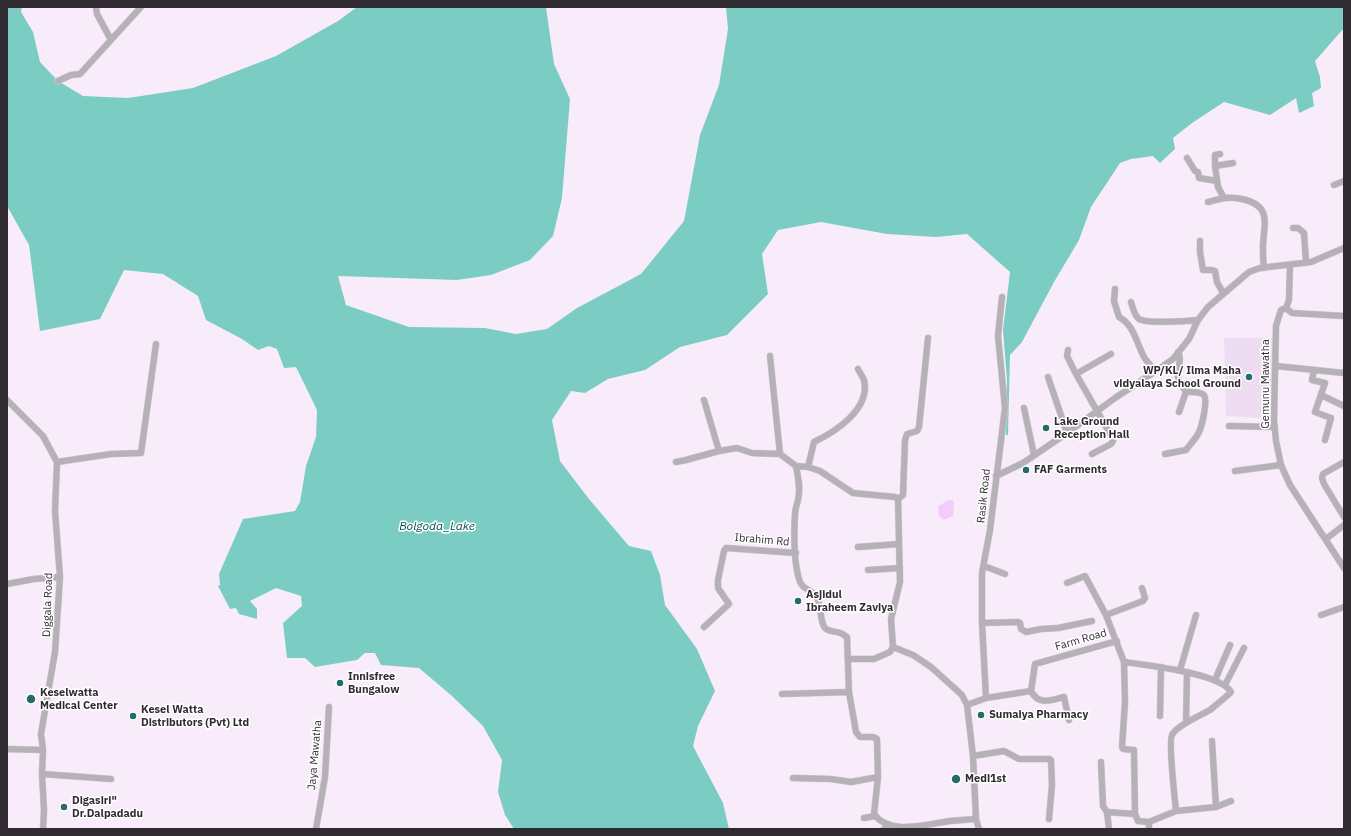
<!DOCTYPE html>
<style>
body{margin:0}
#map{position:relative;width:1351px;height:836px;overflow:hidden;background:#f8ecfb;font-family:"IBM Plex Sans",sans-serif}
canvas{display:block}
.frame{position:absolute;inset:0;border:8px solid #302b31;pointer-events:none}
</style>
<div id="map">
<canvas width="1351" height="836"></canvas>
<div class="frame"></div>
</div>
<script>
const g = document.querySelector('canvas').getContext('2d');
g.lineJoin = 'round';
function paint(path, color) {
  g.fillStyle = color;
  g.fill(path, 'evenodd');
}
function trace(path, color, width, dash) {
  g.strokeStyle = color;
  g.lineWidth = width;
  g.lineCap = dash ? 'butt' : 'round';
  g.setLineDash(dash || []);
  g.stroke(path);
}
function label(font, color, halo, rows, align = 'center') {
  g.font = font + ' "IBM Plex Sans",sans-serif';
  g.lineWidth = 3;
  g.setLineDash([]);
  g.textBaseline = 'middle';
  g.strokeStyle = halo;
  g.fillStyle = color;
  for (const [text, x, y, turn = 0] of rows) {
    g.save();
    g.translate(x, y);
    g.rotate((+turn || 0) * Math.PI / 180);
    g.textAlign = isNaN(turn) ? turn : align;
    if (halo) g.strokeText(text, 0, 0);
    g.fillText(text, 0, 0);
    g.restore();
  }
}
const built = new Path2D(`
 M1224,338h50l-2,81 -46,-3z`);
const green = new Path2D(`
 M949,500l5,1 -1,15 -9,4 -5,-4 -1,-10z`);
const water = new Path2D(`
 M7,7h15l-1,5 12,20 7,30 18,19 25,15 45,2 65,-10 83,-32 62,-35 19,-14h189l8,57 16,35 -8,99 -9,38 -23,24 -39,15 -34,5 -119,-4 8,29 63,22 76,1 31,6 31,-5 30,-21 64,-34 43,-53 16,-86 19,-50 9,-56 -2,-22h618v21l-29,33 5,16 1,11 -9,5 2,13 -15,7 -3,-15 -26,17 -46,-13 -32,21 -19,15 2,11 -15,14 -7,-7 -22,3 -11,4 -29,44 -12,33 -25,42 -32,60 -12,13 -2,80h-2l1,-55 -4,-50 7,-58 -43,-38 -31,3 -49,-3 -66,-12 -43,8 -16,24 6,40 -41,41 -47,12 -35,23 -37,9 -23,14 -14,-2 -19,29 8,41 29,38 40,47 22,5 9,24 5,30 32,44 18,42 -17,35 -5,20 30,57 6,26h-215l-9,-14 -7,-23 4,-32 -19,-34 -31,-30 -33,-28 -38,-3 -6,-12h-10l-8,7 -42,7 -10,-9h-18l-4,-35 19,-17 -1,-10 -25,-8 -26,13 7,8v10l-18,-5 -3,-6 -6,1 -12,-23 2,-1 -1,-11 24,-55 52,-8 5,-9 6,-36 10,-29 1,-27 -21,-43 -12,1 -7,-19 -8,-3 -11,4 -16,-11 -36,-19 -8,-24 -35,-22 -39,-4 -24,49 -60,12 -11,-86 -22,-39z`);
const street = new Path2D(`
 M96,7l1,7 14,26
 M58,81l13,-6 9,-1 61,-67
 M1187,158l8,13 3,1 1,6 18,3
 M1215,166v-11l5,-1
 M1334,185l10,-4
 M1224,198l-6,-11 -3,-21 18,-3
 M1208,202c6,-1 12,-4 18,-4 11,-1 28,2 35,11 7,9 2,26 2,37 0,7 0,15 1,22
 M1293,228h5l6,5 2,29
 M1200,241v11l3,18h9l3,1 2,11 6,11
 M1290,265l-1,35 -3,8 6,5 52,3
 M1115,289l-1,12 5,16c15,8 17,25 25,40 3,5 8,10 12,14
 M1131,302c2,6 3,13 8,17 8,5 49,2 59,1
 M1286,308l-5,2 -5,16 -2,94 2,21 5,24 9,20 54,83
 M1068,350l-1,6 9,18 37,65v2l-2,3 -19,10
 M1178,352c5,8 -2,17 0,26 1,5 5,9 8,14l-7,20
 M770,356l10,98
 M1276,366l68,7
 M1314,370l-2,10 13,3 -10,29 16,6 -6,22
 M1076,374l35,-20
 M1048,377l19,56
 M1321,395l23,11
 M7,400l36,36 14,26 -2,49 5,66 -5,75 -14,82 2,16 -1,24 2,36 -1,19
 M704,400l15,51 18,-3 15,5 28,1 16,12 12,1 12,4 33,22 42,4 3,2 2,83 -9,37 2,28 20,8 18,12 31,28 5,10 6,51 3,63 3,10
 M1024,408l10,47
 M1229,426l46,1
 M1165,454l21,-4c4,-6 10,-11 13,-18 3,-6 9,-32 5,-37 -4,-4 -13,-3 -18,-3
 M57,462l54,-8 30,-1 15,-109
 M676,462l10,-2 33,-9
 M1344,462l-21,12 -1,4 2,6 20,33
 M796,466c2,11 5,23 2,34 -1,5 -3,8 -3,14 -1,18 -1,48 4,65 3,12 13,9 18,19 5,8 2,22 8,30 4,4 10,3 15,5 2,0 5,3 7,4l2,55 7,40 4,5h13l4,2 1,38 -4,37c15,21 49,11 70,8 11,-2 21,-2 32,-3
 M808,467l6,-25c21,-10 57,-33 50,-62 -1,-3 -4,-7 -6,-11
 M1235,471l46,-6
 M996,476l27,-13 44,-30 48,-35 41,-27 17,-12 16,-20 9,-19 10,-13 41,-35 11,-4 51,-6 33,-14
 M898,499l5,-4 2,-55 2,-6 10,-3 2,-4 9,-89
 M1326,539l18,-14
 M858,547l41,-3
 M984,566l21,8
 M868,570l32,-2
 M1067,583l18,-7 21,39 18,47 1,40 -3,45 1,2 11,1 1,64 3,7 11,1v7
 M7,584l27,-5 26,-2
 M1106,615l37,-14 2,-3 -3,-10
 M1321,615l23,-8
 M982,623l36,-1 2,1 1,6 5,3 15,-3 17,-1 34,-7
 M704,627l25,-23 -11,-16v-8l6,-29 2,-3 70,5
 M848,659h26l16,-7 3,-5
 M1124,662c22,3 96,11 107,30 -6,6 -14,12 -21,18 -9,5 -34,16 -38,25 -4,7 3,64 4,76
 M1180,670l16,-55
 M1215,680l15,-35
 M1225,685l19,-37
 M1031,691c8,15 19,9 33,6l5,23
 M782,694l67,-2
 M986,698l-4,-75v-50l8,-43 15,-122 -7,-72 4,-39
 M967,705l19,-7 45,-7 4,-27 82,-23
 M1160,716l1,-49
 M1186,723l1,-50
 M1212,741l4,66
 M7,749l36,1
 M973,756l31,-5 15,8h30l2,1 1,25 -3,34
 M1101,762l2,44 4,6 2,17
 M42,774l69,5
 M793,778l38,1 20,3 27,-5
 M1107,812l28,2
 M864,818l11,-2
 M1149,822l27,-11 40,-4 15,-6
 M316,829l9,-52 4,-70
 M884,829h1`);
const markers = [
 [1249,377,4,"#246d67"],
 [1046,428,4,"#246d67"],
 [1026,470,4,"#246d67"],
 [798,601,4,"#246d67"],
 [340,683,4,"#246d67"],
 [31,699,5,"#246d67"],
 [981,715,4,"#246d67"],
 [133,716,4,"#246d67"],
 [956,779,5,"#246d67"],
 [64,807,4,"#246d67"]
];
const poiNames = [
 ["WP/KL/ Ilma Maha",1241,371,"right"],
 ["vidyalaya School Ground",1241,384,"right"],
 ["Lake Ground",1054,422],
 ["Reception Hall",1054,435],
 ["FAF Garments",1034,470],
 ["Asjidul",806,595],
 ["Ibraheem Zaviya",806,608],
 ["Innisfree",348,677],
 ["Bungalow",348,690],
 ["Keselwatta",40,693],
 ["Medical Center",40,706],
 ["Kesel Watta",141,710],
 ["Distributors (Pvt) Ltd",141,723],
 ["Sumaiya Pharmacy",989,715],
 ["Medi1st",965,779],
 ["Digasiri\"",72,801],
 ["Dr.Dalpadadu",72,814]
];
const streetNames = [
 ["Gemunu Mawatha",1266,384,-90],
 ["Rasik Road",984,496,-84],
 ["Ibrahim Rd",762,540,5],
 ["Diggala Road",48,605,-88],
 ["Farm Road",1081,640,-16],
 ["Jaya Mawatha",315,755,-85]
];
const waterNames = [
 ["Bolgoda_Lake",437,527]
];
paint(built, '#eeddf2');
paint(green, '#f2cdfc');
paint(water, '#7bcdc4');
trace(street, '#d4c9d7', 7);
trace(street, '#b6b1b7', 6);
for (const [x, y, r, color] of markers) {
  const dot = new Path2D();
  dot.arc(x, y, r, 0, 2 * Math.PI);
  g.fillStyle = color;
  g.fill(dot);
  trace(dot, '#fff', 1.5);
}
label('bold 11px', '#302b31', '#fff', poiNames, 'left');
label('11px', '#302b31', '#fff', streetNames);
label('italic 12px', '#07524c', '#fff', waterNames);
</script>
